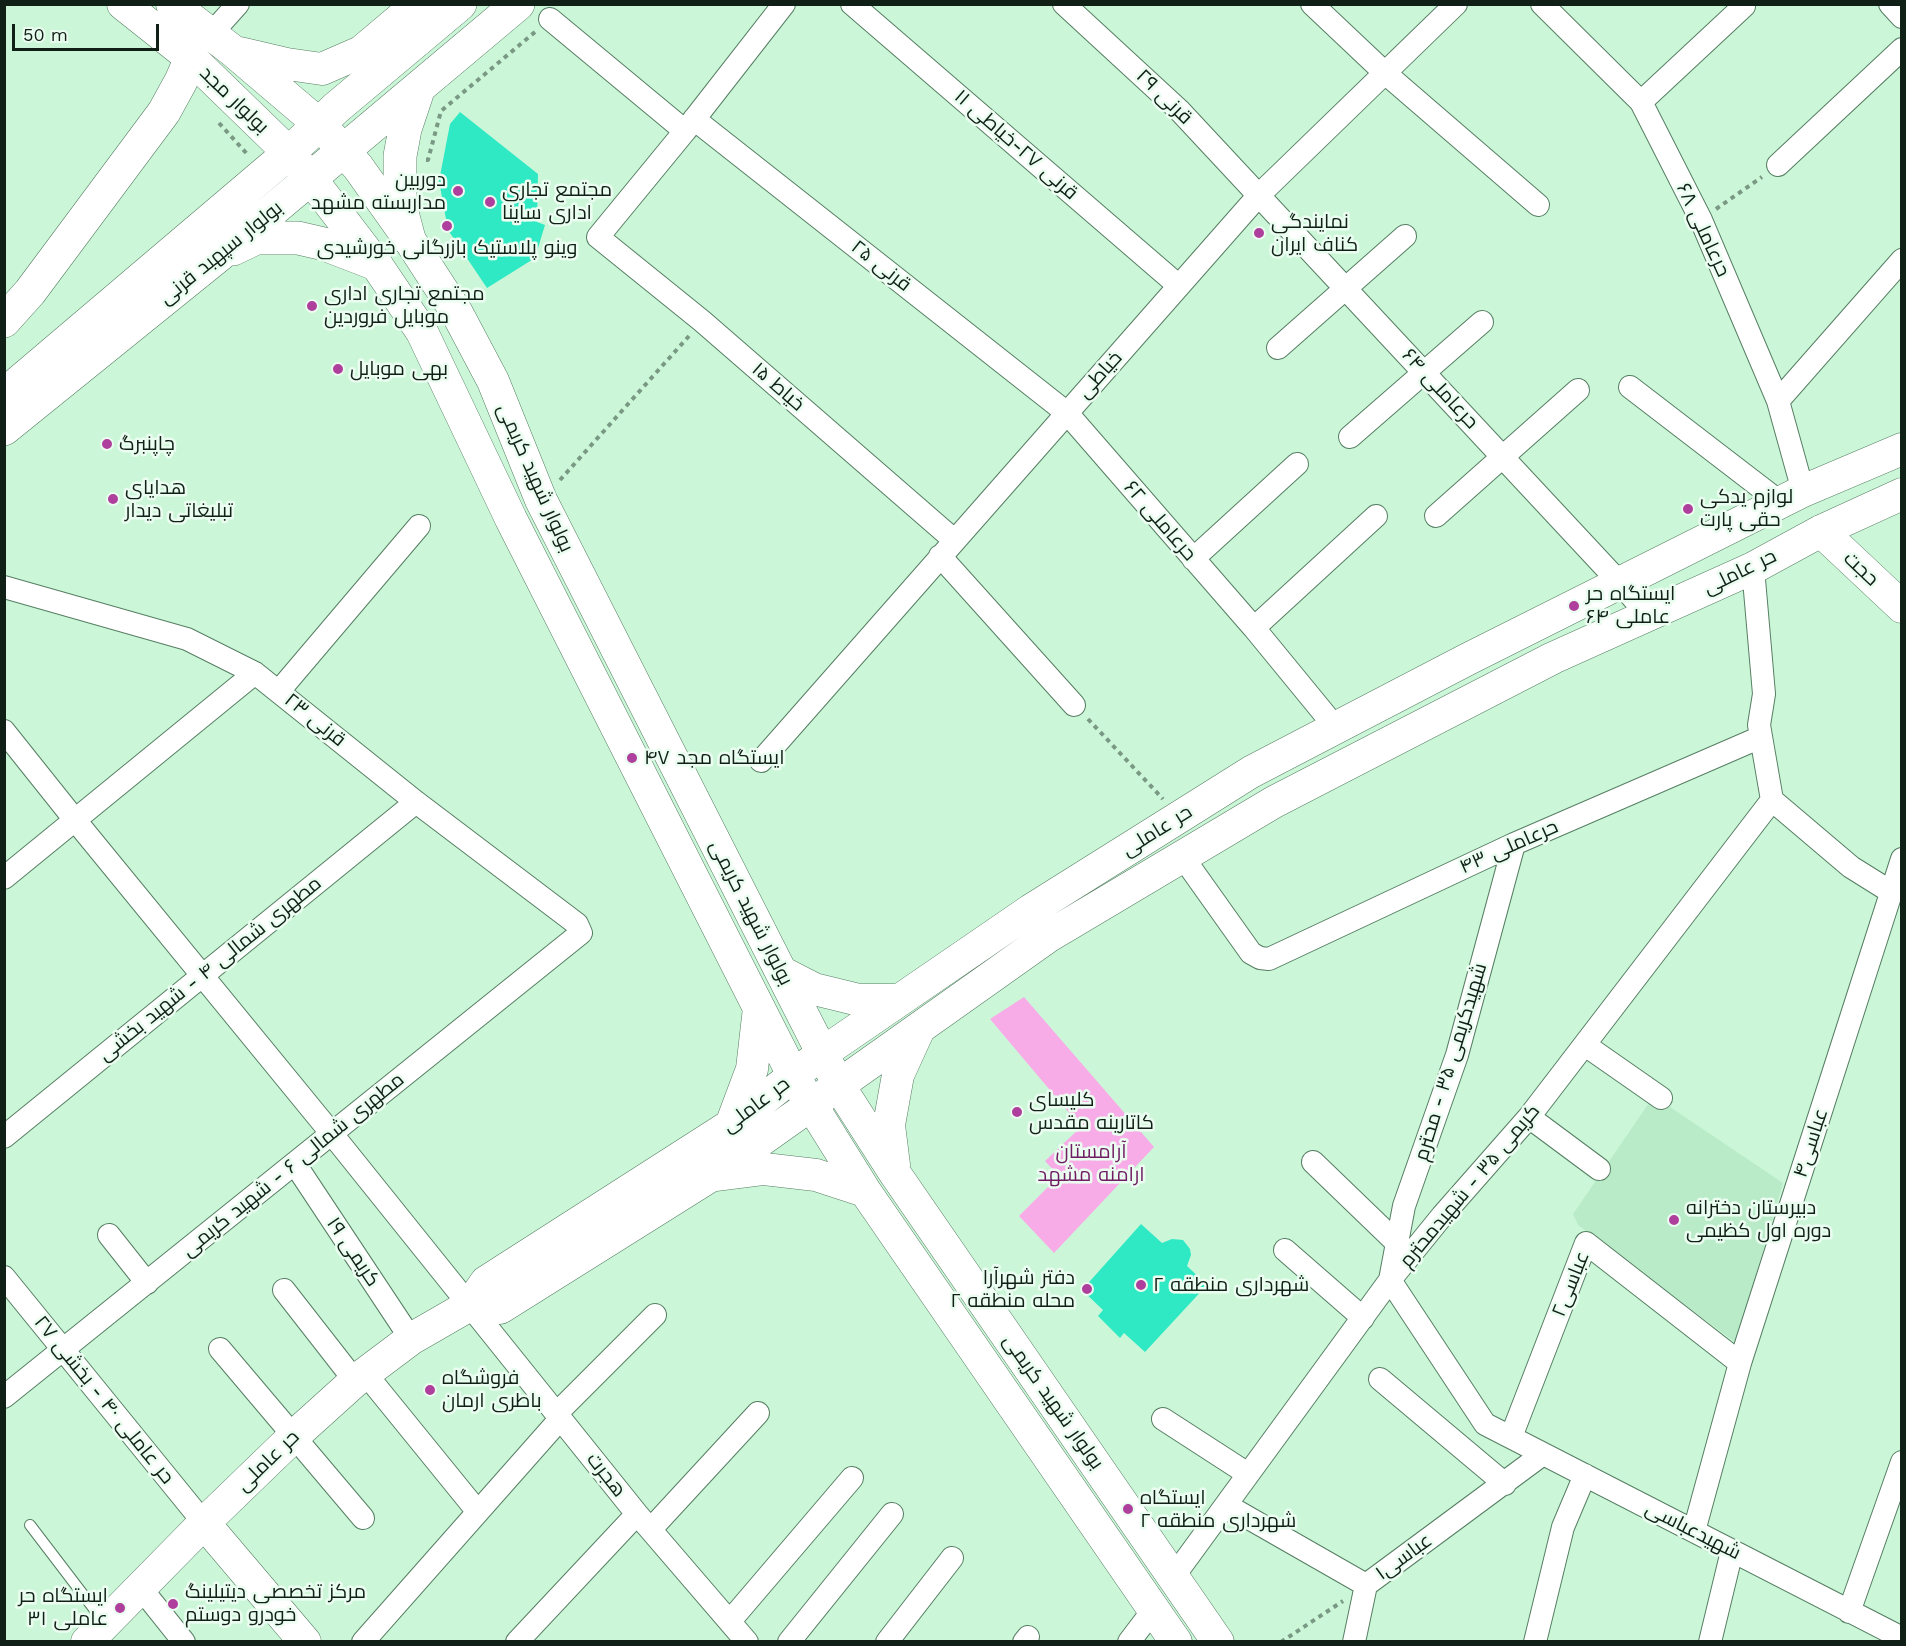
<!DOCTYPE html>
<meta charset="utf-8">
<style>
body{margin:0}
#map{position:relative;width:1906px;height:1646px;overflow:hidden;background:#cbf7d8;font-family:"Work Sans",sans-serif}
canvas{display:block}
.frame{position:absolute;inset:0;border:6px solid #102016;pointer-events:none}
.scale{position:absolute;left:12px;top:24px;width:147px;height:27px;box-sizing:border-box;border:3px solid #102016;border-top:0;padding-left:8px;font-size:18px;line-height:21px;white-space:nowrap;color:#102016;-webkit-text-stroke:4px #ebfdf0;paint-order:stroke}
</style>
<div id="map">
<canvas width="1906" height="1646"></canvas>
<div class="frame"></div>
<div class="scale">50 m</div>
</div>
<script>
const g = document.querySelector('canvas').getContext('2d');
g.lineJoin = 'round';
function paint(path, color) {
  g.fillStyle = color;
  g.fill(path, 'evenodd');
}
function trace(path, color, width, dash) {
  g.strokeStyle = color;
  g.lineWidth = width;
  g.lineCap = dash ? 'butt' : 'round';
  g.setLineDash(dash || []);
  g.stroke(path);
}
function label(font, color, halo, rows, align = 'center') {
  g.font = font + ' "Work Sans",Cairo,sans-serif';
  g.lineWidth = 5;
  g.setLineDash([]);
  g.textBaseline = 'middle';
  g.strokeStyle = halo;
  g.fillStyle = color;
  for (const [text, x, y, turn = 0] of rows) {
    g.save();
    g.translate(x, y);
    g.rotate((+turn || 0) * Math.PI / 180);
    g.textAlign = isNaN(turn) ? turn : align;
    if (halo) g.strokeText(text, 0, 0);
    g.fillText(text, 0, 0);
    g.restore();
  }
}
const built = new Path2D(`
 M1651,1100l19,7 113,76 -47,160 -158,-118 -5,-11z`);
const green = new Path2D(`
 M1024,997l130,150 -100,106 -35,-37 40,-40 -14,-15 36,-34 -91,-108z`);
const building = new Path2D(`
 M460,112l78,62 -1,48 8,3 -10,33 -48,30 -39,-58 -9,-49 11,-57z
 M1141,1224l21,19 10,-4 11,1 7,9 1,6 -4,11 20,19 -62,67 -21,-19 -4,5 -22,-22 5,-6 -21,-20z`);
const path = new Path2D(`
 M219,123l29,32
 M426,160h2l13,-49 94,-79
 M1716,209l46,-32
 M560,480l129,-144
 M1088,719l75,80
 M1281,1642l62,-41`);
const lane = new Path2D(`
 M30,1525l74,97`);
const street = new Path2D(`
 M784,4l-99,127 -87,106 104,84 252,219
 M852,4l327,282
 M1064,4l115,106 441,473 28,32
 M1312,4l73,69 153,132
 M1542,4l99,98 60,118 77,181 25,90
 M1890,4l12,13
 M550,19l135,112
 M211,34l27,-30
 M1641,102l103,-96
 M694,119l373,294 187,215 82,100
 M1778,165l124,-116
 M1278,348l127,-112
 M1630,387l151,116
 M1778,401l124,-141
 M1350,437l132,-115
 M1436,516l142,-126
 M940,556l134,149
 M1193,559l104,-95
 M1753,568l11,126 -5,31 13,75
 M4,587l183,52 68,34 161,129 161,122 4,9 -577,464
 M1254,628l122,-112
 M279,691l140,-165
 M4,731l71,89 257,314 305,380 110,128
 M761,761l498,-566 197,-191
 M1772,800l79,67 40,25
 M1514,844l-57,211 -53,151 -14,74 95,144 417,214
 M1182,856l69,97 9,5 9,1 245,-115 247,-107
 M4,878l251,-205
 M1585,1045l76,53
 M1529,1117l70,52
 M4,1137l412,-335
 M1313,1162l84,81
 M295,1164l116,175
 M109,1235l38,48
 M1285,1250l78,68
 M4,1277l200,246
 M284,1290l71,91
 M220,1349l143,169
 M365,1373l113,139
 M1380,1379l125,105
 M557,1413l98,-98
 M1163,1419l85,55
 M1511,1437l75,-194 154,120
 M1226,1505l140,80 177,-131
 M651,1529l107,-116
 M1694,1531l46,-168 162,-504
 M1174,1576l216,-296 52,-64 87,-99 243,-317
 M140,1587l44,55
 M1849,1612l53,-150
 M730,1621l122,-143
 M363,1642l198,-224
 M517,1642l120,-128
 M789,1642l103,-128
 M887,1642l65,-84
 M1024,1642l4,-5
 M1129,1642l25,-33
 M1354,1642l12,-57
 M1535,1642l28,-115 22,-52
 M1710,1642l22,-91`);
const secondary = new Path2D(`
 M123,4l68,54 98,95 22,26 65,85 46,68 89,187 283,558 71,114 311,451
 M172,4l61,47 87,74 13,14 25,28 51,72 48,74 36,68 48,119 298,586 57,89 322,467
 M240,53l47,11 35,5 39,-17 57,-48
 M1821,531l81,76
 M781,972l33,17 45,11h40
 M731,1125l21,-56 7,-61
 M894,1165l-5,-40 9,-50 21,-46
 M717,1175l47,-6 52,6 49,16
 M470,1305l30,3 212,-133 337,-239 225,-134 279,-144 200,-90 68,-37 81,-37
 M204,1523l101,119
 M87,1642l117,-119 89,-86 62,-56 56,-42 59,-34 16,-23 245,-157 90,-71 210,-144 220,-138 217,-113 335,-168 99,-42`);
const primary = new Path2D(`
 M409,239l-9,-34v-49l5,-27 13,-39
 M233,249l23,-11h42l26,6 52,20
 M4,321l26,-29 134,-180 17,-31 10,-23
 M4,395l285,-242 47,-45 124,-104
 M4,429l214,-173 300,-252`);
const markers = [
 [458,191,6,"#af3f9c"],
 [490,202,6,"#af3f9c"],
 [447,226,6,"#af3f9c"],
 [1259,233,6,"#af3f9c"],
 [312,306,6,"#af3f9c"],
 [338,369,6,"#af3f9c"],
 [107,444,6,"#af3f9c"],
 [113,499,6,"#af3f9c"],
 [1688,509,6,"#af3f9c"],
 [1574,606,6,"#af3f9c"],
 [632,758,6,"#af3f9c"],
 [1017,1112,6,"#af3f9c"],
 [1674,1220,6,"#af3f9c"],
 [1141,1285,6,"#af3f9c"],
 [1087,1289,6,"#af3f9c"],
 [430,1390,6,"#af3f9c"],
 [1128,1509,6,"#af3f9c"],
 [173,1604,6,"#af3f9c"],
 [120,1608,6,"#af3f9c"]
];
const streetNames = [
 ["قرنی ۲۹",1164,97,44],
 ["بولوار مجد",234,100,44],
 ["قرنی ۲۷-خیاطی ۱۱",1016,145,41],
 ["حرعاملی ۶۸",1703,230,65],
 ["بولوار سپهبد قرنی",221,253,-39],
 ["قرنی ۲۵",881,266,38],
 ["خیاطی",1100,375,-48],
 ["خیاط ۱۵",778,387,41],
 ["حرعاملی ۶۴",1440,389,47],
 ["بولوار شهید کریمی",535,478,66],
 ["حرعاملی ۶۲",1160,521,49],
 ["حجت",1861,569,43],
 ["حر عاملی",1740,572,-26],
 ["قرنی ۲۳",315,720,39],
 ["حر عاملی",1157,831,-32],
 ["حرعاملی ۴۳",1509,847,-24],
 ["بولوار شهید کریمی",751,913,63],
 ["مطهری شمالی ۴ - شهید بخشی",210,969,-39],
 ["شهیدکریمی ۳۵ - محترم",1451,1062,-73],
 ["حر عاملی",756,1105,-37],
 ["عباسی۴",1811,1143,-72],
 ["مطهری شمالی ۶ - شهید کریمی",293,1165,-39],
 ["کریمی ۳۵ - شهیدمحترم",1470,1186,-50],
 ["کریمی ۱۹",353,1252,56],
 ["عباسی۲",1571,1284,-68],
 ["حر عاملی ۴۰ - بخشی ۲۷",104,1400,51],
 ["بولوار شهید کریمی",1053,1402,55],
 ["حر عاملی",268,1461,-44],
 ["هجرت",606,1475,52],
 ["شهیدعباسی",1693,1531,27],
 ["عباسی۱",1404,1557,-36]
];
const poiNames = [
 ["دوربین",446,180,"right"],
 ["مداربسته مشهد",446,203,"right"],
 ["مجتمع تجاری",502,190],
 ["اداری ساینا",502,213],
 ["نمایندگی",1271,222],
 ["کناف ایران",1271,245],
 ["وینو پلاستیک بازرگانی خورشیدی",447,248,"center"],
 ["مجتمع تجاری اداری",324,294],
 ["موبایل فروردین",324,317],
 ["بهی موبایل",350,369],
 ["چاپنبرگ",119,444],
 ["هدایای",125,488],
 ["تبلیغاتی دیدار",125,511],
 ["لوازم یدکی",1700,497],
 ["حقی پارت",1700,520],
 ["ایستگاه حر",1586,594],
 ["عاملی ۶۴",1586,617],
 ["ایستگاه مجد ۴۷",644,758],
 ["کلیسای",1029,1100],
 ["کاتارینه مقدس",1029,1123],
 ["دبیرستان دخترانه",1686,1208],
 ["دوره اول کظیمی",1686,1231],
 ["دفتر شهرآرا",1075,1278,"right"],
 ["محله منطقه ۲",1075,1301,"right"],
 ["شهرداری منطقه ۲",1153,1285],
 ["فروشگاه",442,1378],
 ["باطری ارمان",442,1401],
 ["ایستگاه",1140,1498],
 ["شهرداری منطقه ۲",1140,1521],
 ["مرکز تخصصی دیتیلینگ",185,1592],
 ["خودرو دوستم",185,1615],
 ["ایستگاه حر",108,1596,"right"],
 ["عاملی ۳۱",108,1619,"right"]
];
const parkNames = [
 ["آرامستان",1091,1152],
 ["ارامنه مشهد",1091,1175]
];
paint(built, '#b9ebc8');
paint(green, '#f8ace7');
paint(building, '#2fe9c4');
trace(lane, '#567e63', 12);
trace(street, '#567e63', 24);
trace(secondary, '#567e63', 33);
trace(primary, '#567e63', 34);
trace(path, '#7a9984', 4, [4.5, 4.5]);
trace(lane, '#fff', 10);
trace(street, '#fff', 22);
trace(secondary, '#fff', 32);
trace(primary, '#fff', 33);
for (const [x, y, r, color] of markers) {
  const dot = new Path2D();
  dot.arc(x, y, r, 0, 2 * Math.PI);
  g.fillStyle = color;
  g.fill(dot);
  trace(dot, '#ebfdf0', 2);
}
label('20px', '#102016', '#ebfdf0', streetNames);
label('20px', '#102016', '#ebfdf0', poiNames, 'left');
label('20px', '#701c63', '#ebfdf0', parkNames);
</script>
